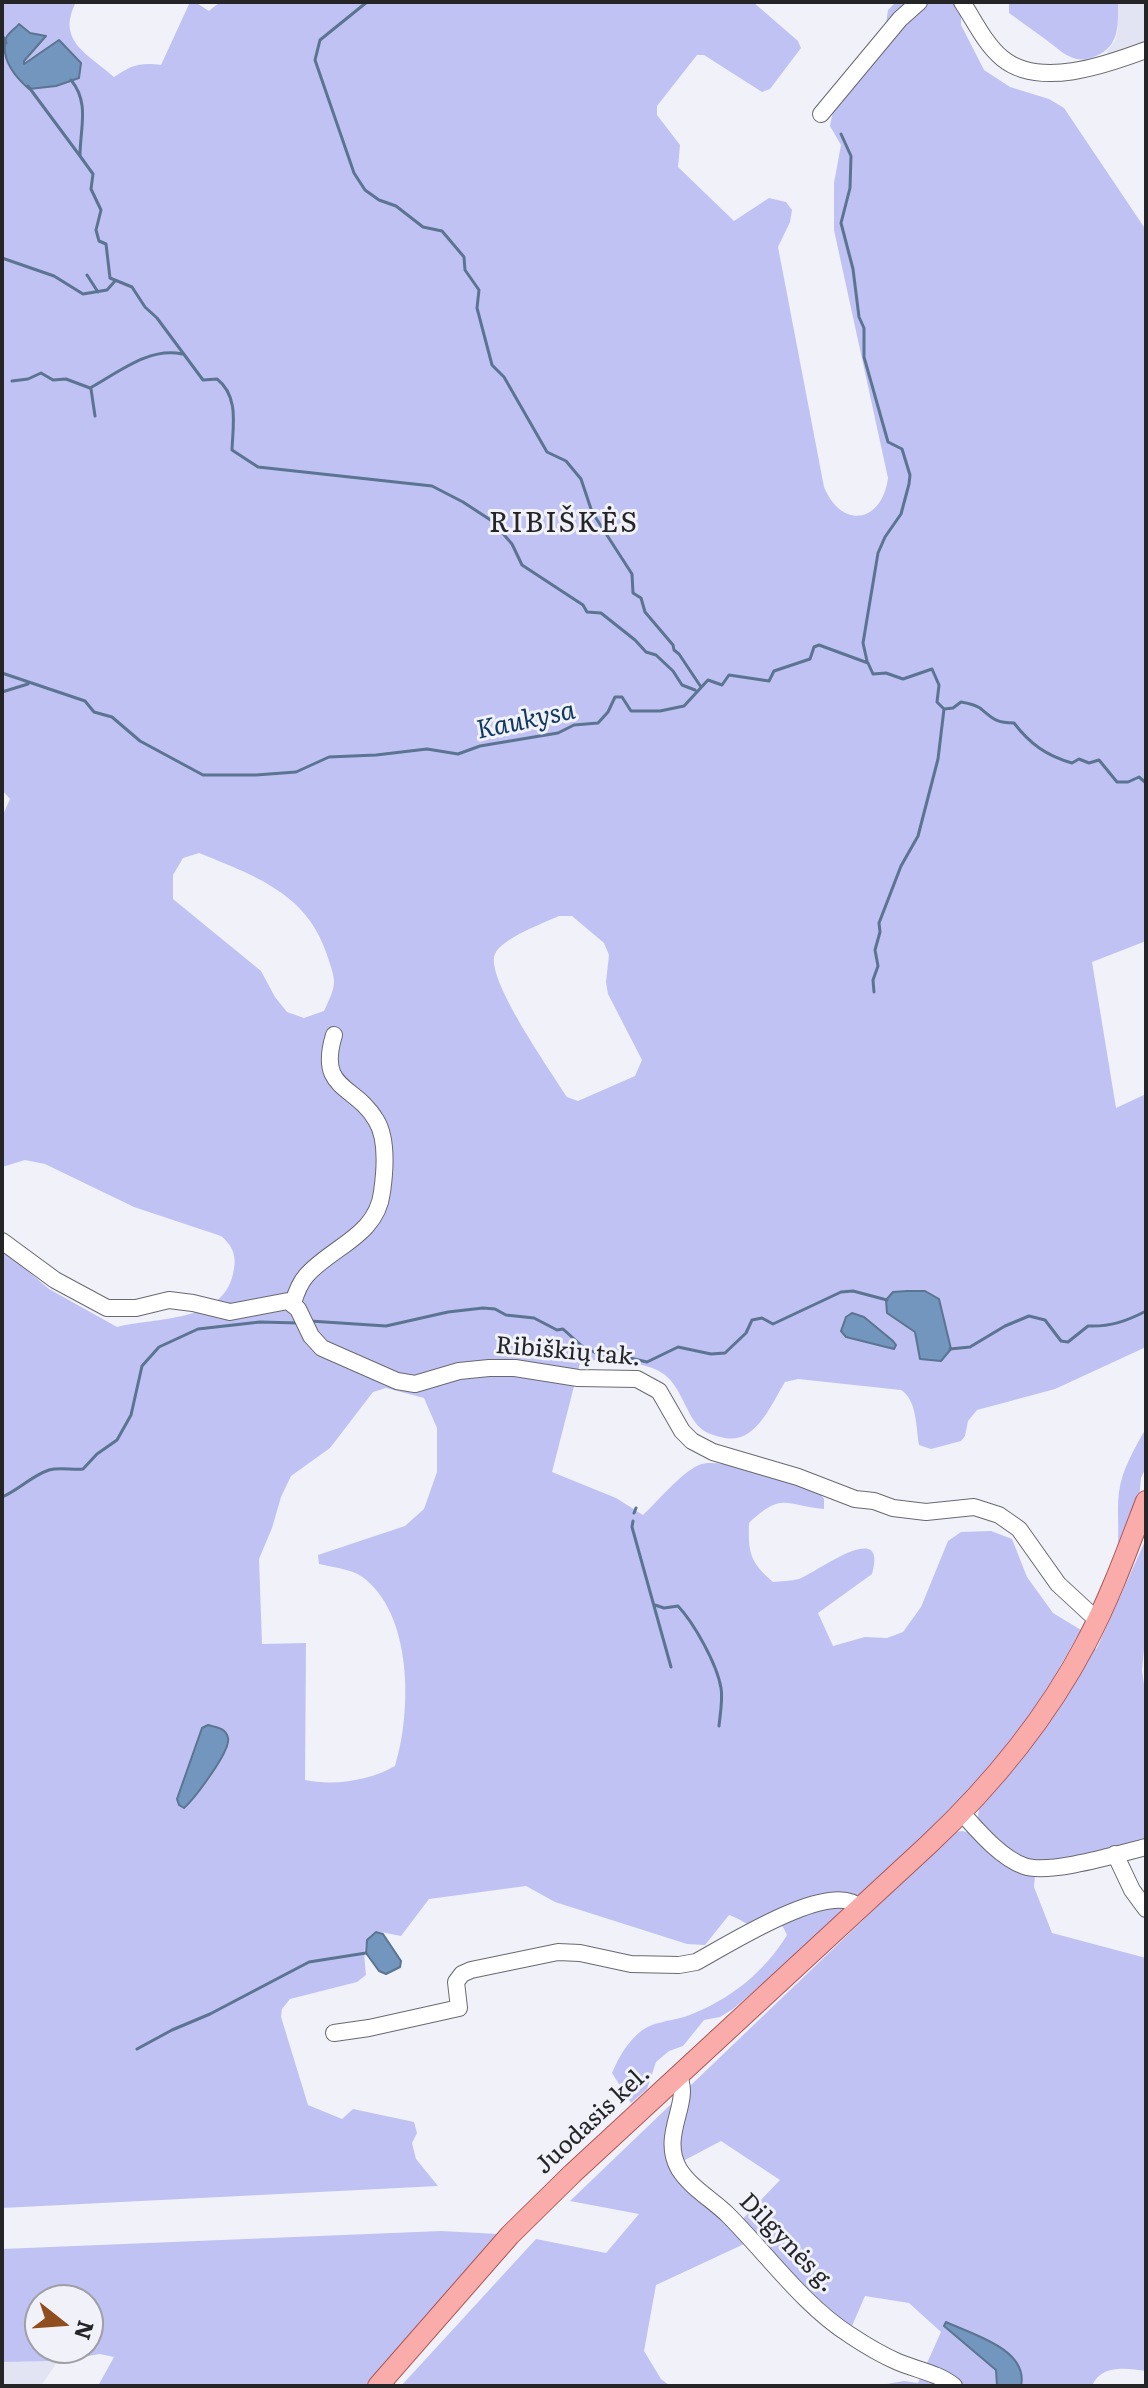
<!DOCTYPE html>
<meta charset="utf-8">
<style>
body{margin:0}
#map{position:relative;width:1148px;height:2388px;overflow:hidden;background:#f0f1f9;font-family:Literata,serif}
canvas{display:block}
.frame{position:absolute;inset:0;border:4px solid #252528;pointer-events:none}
.north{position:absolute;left:24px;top:2284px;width:80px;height:80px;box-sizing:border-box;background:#f0f1f9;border:2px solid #9f9fa5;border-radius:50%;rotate:107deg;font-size:22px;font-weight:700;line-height:32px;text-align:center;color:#252528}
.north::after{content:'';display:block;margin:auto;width:28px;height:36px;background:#904d1d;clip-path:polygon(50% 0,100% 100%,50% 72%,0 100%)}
</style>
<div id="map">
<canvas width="1148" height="2388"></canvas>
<div class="frame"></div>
<div class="north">N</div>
</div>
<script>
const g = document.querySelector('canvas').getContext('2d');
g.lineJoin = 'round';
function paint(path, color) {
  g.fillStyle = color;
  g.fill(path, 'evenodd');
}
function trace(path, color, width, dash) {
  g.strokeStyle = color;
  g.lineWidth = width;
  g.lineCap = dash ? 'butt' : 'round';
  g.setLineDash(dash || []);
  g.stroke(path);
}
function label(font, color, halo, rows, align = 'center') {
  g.font = font + ' Literata,serif';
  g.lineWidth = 6;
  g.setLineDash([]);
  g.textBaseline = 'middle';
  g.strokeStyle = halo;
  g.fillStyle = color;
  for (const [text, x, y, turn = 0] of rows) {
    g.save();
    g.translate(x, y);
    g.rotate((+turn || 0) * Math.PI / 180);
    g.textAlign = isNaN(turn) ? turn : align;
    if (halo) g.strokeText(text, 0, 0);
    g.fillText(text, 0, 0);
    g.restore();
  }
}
const built = new Path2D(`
 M1118,2h28v54l-21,6 -19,-10 9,-11 3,-12z
 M58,2361l-17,25h-39v-24z`);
const green = new Path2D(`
 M2,2h74c-20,39 11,51 38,75 17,-12 27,-15 47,-12l29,-63h5l14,9 11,-9h533l45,39 3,7 -31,41 -8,3 -58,-37h-7l-40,51v9l23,30 -2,22 56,54 35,-23 17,4 6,8 -2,12 -12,25 46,240c18,43 58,36 64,-9l-54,-248v-47l7,-38 -11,-19 3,-15 50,-67 5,-34 8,-8h65v23l23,45 26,17 39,12 15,9 82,122v711l-54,21 24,146 30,-14v253l-91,42 -78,21 -9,11 -3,15 -4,5 -30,8 -12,-4c-3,-18 -2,-45 -18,-55l-103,-11 -13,3c-15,24 -30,65 -64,55 -10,-2 -20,-6 -26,-15 -10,-14 -16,-36 -30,-47 -21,-16 -58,-13 -84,-16l-29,113 64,26 27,17c14,-13 39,-43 56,-50 23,-10 96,20 121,28l4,6v10c-39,-3 -41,-18 -75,14 -1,30 1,39 24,59 8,-1 18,-1 26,-3 14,-4 90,-63 73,-5l-54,39 15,33 32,-9 22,1 16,-6 18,-25 27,-66 13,-9 30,-1 21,8 15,38 26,36 28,17c-13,21 -24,43 -37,63 -81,124 -200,221 -311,316l-13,8 -16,3 -21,26 -14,5 -13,11 -9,27 -16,14 -19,-30c7,-16 14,-29 28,-41 11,-10 32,-11 47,-16 41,-15 77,-43 100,-81l-4,-8 -14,-10c-27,13 -17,6 -40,-2l-24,30 -18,-1 -132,-42 -29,-16 -97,13 -28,37 -25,-5c-16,11 -11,26 -10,44l-9,7 -67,17 -8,10 -1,8 27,88 34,14 11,-10 61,13 3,11 -5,10 4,16 22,27 -436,22v-959l47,40 68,38c39,-10 105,-4 116,-53 4,-17 1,-27 -12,-38l-87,-29 -89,-43 -20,-4 -23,7v-350l8,-18 -8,-9zM199,853c54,22 107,40 127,99 10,30 12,30 -2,59l-20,7 -17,-6 -12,-15 -14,-26 -88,-72v-24l10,-17zM559,916h13l32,27 5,12 -3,27 2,12 34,66 -7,16 -57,25 -11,-4c-15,-24 -83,-120 -72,-143 6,-15 48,-31 64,-38zM925,1291l14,8 12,50 -33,6v-17l-25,-46zM386,1388l38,10 13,30v44l-13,37 -19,17 -87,29 1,9c13,3 31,5 42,12 52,36 51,136 34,190 -26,15 -62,20 -90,14l1,-137 -44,1 -3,-85 13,-31 9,-31 10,-21 39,-28 43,-56zM202,1728l25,21 -37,54 -13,-4z
 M1009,2h109c0,23 2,44 -22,54 -23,10 -33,-4 -51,-17 -12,-9 -24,-17 -36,-26z
 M1146,1428v39l-5,11 -2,22 -23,56c5,-21 0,-42 3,-64 3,-23 16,-44 27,-64z
 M1146,1539v89l-4,42 4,30v139l-86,22 -23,2 -26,-11 -33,-33 1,-13 111,-154 7,-4z
 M962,1831l9,2 42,37 22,6 -1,11 18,46 94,25v413c-19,-3 -45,-7 -54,15h-217l29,-5 14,2 23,-51 -32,-29 -44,-7 -14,32 -26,-22 -68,-68 -101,47 -12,66 17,28 9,7h-269l135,-147 70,14 33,-39 -69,-13 385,-369zM721,2141l59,39 -47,49 -50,-68z
 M441,2231l58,3 -132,152h-269l16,-29 -14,-3 -42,7 -56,1v-113zM40,2300h48v48h-48z`);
const water = new Path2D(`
 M19,24l11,9 16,3 -22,25v3l35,-24 22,23 -2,15 -23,8 -27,3c-15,-13 -29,-30 -23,-51 3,-6 10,-10 13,-14z
 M907,1291h18l14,8 12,50 -10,12 -21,-2 -5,-27 -28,-19 -1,-13 7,-8z
 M852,1313l12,4 29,24 3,4 -2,4 -48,-12 -5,-6 5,-14z
 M208,1725c8,2 18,3 20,13 3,13 -34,61 -44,70l-5,-3 -2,-6 25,-71z
 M376,1932l7,2 18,27 -1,6 -14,7 -7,-3 -13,-18 1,-13z
 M946,2322c25,12 83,27 75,64h-24l-1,-16 -52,-44z`);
const stream = new Path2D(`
 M367,2l-47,38 -5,20 39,113 11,17 14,10 17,6 27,21 19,4 22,26 1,13 14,20 -2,18 15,57 12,12 43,75 19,9 15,18 11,33 40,62 1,19 8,5 4,14 28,33 1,5 5,4 22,33
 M2,35l4,8
 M71,80c19,23 9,48 9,76l13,18 -2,15 10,21 -5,20 3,11 7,3 4,34 22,9 13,20 12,11 46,62 14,-1c22,17 16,46 15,71l26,17 174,19 31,16 29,19 20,23 10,21 61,40 4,7 14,1 34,27 11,12 10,3 17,16 9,14 13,5
 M28,86l52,70
 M841,134l10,22 -1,32 -9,35 12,46 6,48 5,11v29l24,85 14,7 8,26 -1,9 -8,30 -16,23 -7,16 -15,90 4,18
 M2,258l52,18 29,18 24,-4 8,-9
 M87,275l11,17
 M12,381l16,-2 13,-6 12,7 13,-1 24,9c29,-16 59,-41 92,-34
 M91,389l4,27
 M2,673l83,28 9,11 18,5 28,24 63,34h53l40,-3 33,-15 47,-2 51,-6 31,5 22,-8 78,-13 16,-8 24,-2 10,-11 7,-15h7l9,14h29l24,-5 24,-26 14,5 7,-10 40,6 5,-10 36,-12 4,-12 5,-2 49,18 5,11 13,-1 17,6 29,-10 7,16 -2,17 7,7 9,-1 8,-6c6,1 14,3 19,6 13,11 16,15 34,15 16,21 33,33 58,40l7,-4 10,4 10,-3 18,22h11l11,-5 7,6
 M2,692l26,-8
 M874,992l-1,-12 5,-14 -3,-16 5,-18 -1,-9 22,-57 17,-30 20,-77 6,-50
 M310,1321l76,5 62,-14 35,-4 12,1 11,6 28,3 23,12 6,-1 20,18 24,11 10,-3 30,7 31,-15 33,7 14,-1 21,-20 6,-13 10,-2 11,6 68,-32 12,-1 34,9
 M950,1349l20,-2 35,-21 24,-10 16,4 16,21 7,1 20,-16c22,1 39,-5 58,-15
 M2,1497c17,-7 29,-21 47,-27 10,-3 23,0 34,-1l14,-15 20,-14 14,-25 11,-49 17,-19 39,-18 62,-7 38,1
 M634,1513l2,-5
 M633,1521l-1,6 39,140
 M655,1605l9,3 14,-2c16,17 39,58 43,82 2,12 -1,27 -2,38
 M137,2049l35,-19 38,-16 99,-52 57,-9`);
const minor = new Path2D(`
 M962,2c12,18 23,42 40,56 37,31 104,7 144,-8
 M821,114l79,-95 19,-17
 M2,1241l53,39 52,28h29l33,-8 24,3 37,9 58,-11 10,8 13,27 11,12 75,33 18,3 44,-13 30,-3h26l63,10 59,1 22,12 23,40 10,10 21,11 85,25 57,22 19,2 19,7 33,4 48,-5 25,8 20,14 39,55 39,36
 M293,1303c3,-10 6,-19 13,-27 25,-29 71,-40 76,-84 3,-21 6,-53 -6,-72 -21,-36 -59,-29 -42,-85
 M962,1813c16,18 39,45 62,53 25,9 94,-12 122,-19
 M1115,1854l17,36 14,19
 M334,2033l35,-5 90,-20 -3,-26 6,-8 9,-4 87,-18 22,1 51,11 48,1 17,-3c30,-16 137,-85 164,-54
 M678,2075c15,27 -19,59 1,94 12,19 34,31 49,46 39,39 76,91 122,120 15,10 32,20 48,27 19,8 40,11 56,24`);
const major = new Path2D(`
 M378,2386l132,-151 62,-61 356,-329c63,-59 118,-126 158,-202 24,-45 42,-95 60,-142`);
const streetNames = [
 ["Ribiškių tak.",568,1352,5],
 ["Juodasis kel.",593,2120,-43],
 ["Dilgynės g.",787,2243,46]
];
const waterNames = [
 ["Kaukysa",526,721,-12]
];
const quarterNames = [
 ["RIBIŠKĖS",564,524]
];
paint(built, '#e3e4f3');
paint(green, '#c0c2f4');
paint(water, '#7296be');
trace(water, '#5b7491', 2);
trace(stream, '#5b7491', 3);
trace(minor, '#696970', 18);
trace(major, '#ac5957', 22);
trace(minor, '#fff', 16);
trace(major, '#f9acaa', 20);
label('24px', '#252528', '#f0f1f9', streetNames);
label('italic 26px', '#10385f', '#f0f1f9', waterNames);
g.letterSpacing = '2px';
label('28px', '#252528', '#f0f1f9', quarterNames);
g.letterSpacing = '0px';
</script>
